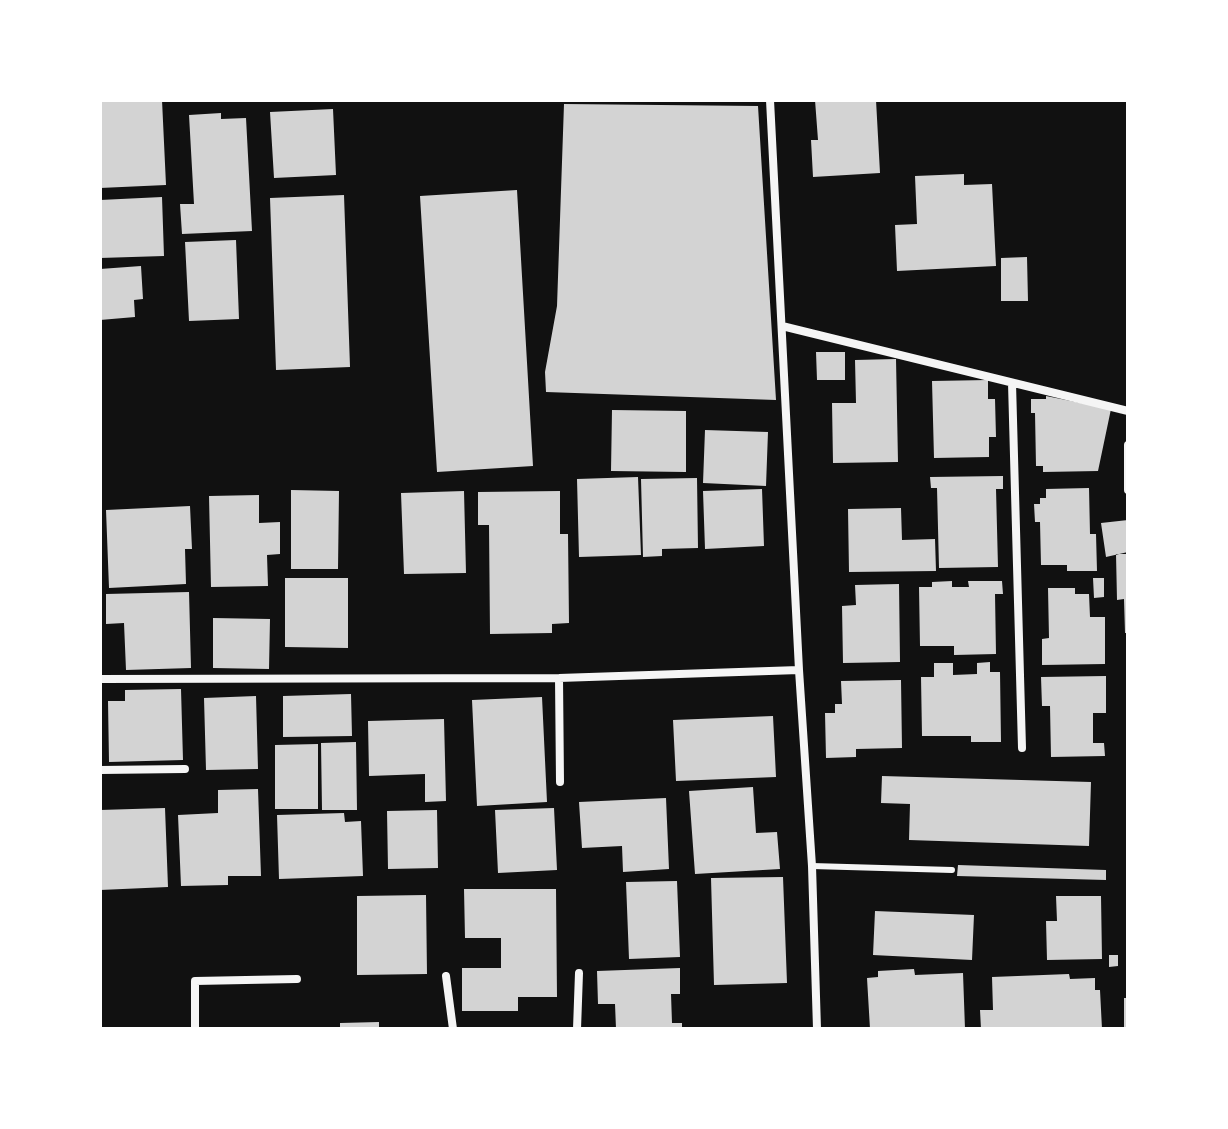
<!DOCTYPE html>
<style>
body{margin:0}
#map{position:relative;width:1228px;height:1129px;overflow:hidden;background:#111;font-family:"Golos Text",sans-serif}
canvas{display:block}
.frame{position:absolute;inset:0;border:102px solid #fff;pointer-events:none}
</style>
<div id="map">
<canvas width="1228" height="1129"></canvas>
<div class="frame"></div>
</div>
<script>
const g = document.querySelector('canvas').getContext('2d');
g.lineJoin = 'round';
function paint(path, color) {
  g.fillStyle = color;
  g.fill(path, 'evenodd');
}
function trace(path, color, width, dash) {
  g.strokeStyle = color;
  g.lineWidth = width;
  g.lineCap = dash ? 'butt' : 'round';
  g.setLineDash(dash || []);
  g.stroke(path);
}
const building = new Path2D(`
 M100,100h62l4,85 -66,3z
 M815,100h61l4,73 -67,4 -2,-37h7z
 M564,104l194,2 18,294 -230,-8 -1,-20 12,-66z
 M333,109l3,66 -62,3 -4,-66z
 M221,113v6l25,-1 6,113 -70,3 -2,-30h14l-5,-89z
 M964,174v11l28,-1 4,82 -99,5 -2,-46 22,-1 -2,-48z
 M517,190l16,276 -96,6 -17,-276z
 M344,195l6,172 -74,3 -6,-172z
 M162,197l2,59 -64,2v-58z
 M236,240l3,79 -50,2 -4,-79z
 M1027,257l1,44h-27v-43z
 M141,266l2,33 -9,1 1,17 -35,3v-51z
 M816,352h29v28h-28z
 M896,359l2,103 -65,1 -1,-60h24l-1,-43z
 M988,380v19h7l1,38h-7v20l-55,1 -2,-77z
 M1046,396l65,13 -13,62 -55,1v-6h-7l-1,-53h-4v-14h15z
 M612,410l74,1v61l-75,-1z
 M705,430l63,2 -2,54 -63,-3z
 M1003,476v13h-7l2,78 -59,1 -2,-80h-6l-1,-11z
 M638,477l3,78 -62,2 -2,-78z
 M697,478l1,70 -36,1v7l-19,1 -2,-78z
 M1089,488l1,46h6l1,37h-30v-6h-26l-1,-43h-5l-1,-18h6v-6h6v-9z
 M762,489l2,57 -59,3 -2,-58z
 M291,490l48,1 -1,78h-47z
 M464,491l2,82 -62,1 -3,-81z
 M560,491v43h8l1,89 -17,1v9l-62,1 -1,-109h-11v-33z
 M259,495v28l21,-1v32l-13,1 1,31 -57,1 -2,-91z
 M190,506l2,43h-7l1,35 -77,4 -3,-78z
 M901,508l1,32 33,-1 1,32 -87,1 -1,-63z
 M1128,520v32l-22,5 -5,-34z
 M1116,554h12v79h-3l-1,-34 -7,1z
 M285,578h63v70l-63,-1z
 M1093,578h11v19l-10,1z
 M952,581v6h17l-1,-6h34l1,13h-8l1,60 -42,1v-9h-34l-1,-59h13v-5z
 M899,584l1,78 -57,1 -1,-57 14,-1 -1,-20z
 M1048,588h27v6h14l1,23h15v47l-63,1v-26l7,-1z
 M189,592l2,76 -65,2 -2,-47 -18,1v-30z
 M213,618l57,1 -1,50 -56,-1z
 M990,662v10h10l1,70h-30v-6h-49l-1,-59h13v-14h19v12l24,-1v-11z
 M1106,676v37h-13v30h11l1,13 -54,1 -1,-51h-8l-1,-29z
 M901,680l1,68 -46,1v8l-30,1 -1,-45h10v-9h7l-1,-23z
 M181,689l2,71 -74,2 -1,-61h17v-11z
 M351,694l1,42 -69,1v-41z
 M256,696l2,73 -52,1 -2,-72z
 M542,697l5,105 -70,4 -5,-106z
 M773,716l3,61 -100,4 -3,-61z
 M444,719l2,82 -21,1v-28l-56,2 -1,-55z
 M356,742l1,68h-35l-1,-67z
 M318,744v65h-43v-64z
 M882,776l209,6 -2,64 -180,-6 1,-36 -29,-1z
 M753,787l3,46 21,-1 3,37 -85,5 -6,-83z
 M258,789l3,87h-33v9l-47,1 -3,-71 40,-2v-23z
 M666,798l3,71 -46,3 -1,-26 -40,2 -3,-46z
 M165,808l3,79 -68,3v-80z
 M554,808l3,62 -59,3 -3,-63z
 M437,810l1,58 -50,1 -1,-58z
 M344,813l1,9 16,-1 2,55 -84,3 -2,-64z
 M958,865l148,5v10l-149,-4z
 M783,877l4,106 -73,2 -3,-107z
 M677,881l3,76 -51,2 -3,-77z
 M464,889h92l1,108h-39v14h-56v-43h39v-30h-36z
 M426,895l1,79 -70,1v-79z
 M1056,896h45l1,63 -55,1 -1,-39h11z
 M875,911l99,4 -2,45 -99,-5z
 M1109,955h9v11l-9,1z
 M680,968v26h-9l1,29h10v6h-66l-1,-25h-17l-1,-33z
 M914,969l1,6 48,-2 2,56h-95l-3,-51 11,-1v-6z
 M1069,974l1,5 25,-1v12h5l2,39h-121l-1,-19h13l-1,-33z
 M1124,998h4v31h-4z
 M379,1022v7h-39v-6z`);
const service = new Path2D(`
 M812,866l140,4`);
const minor = new Path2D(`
 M770,100l29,570 13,196 5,163
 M782,326l346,85
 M1012,383l10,365
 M1128,445v45
 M559,678l1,104
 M100,679l459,-1 240,-8
 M100,770l85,-1
 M446,976l7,53
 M195,1029v-48l102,-2
 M577,1029l2,-56`);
paint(building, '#d3d3d3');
trace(service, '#f5f5f5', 6);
trace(minor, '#f5f5f5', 8);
</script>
